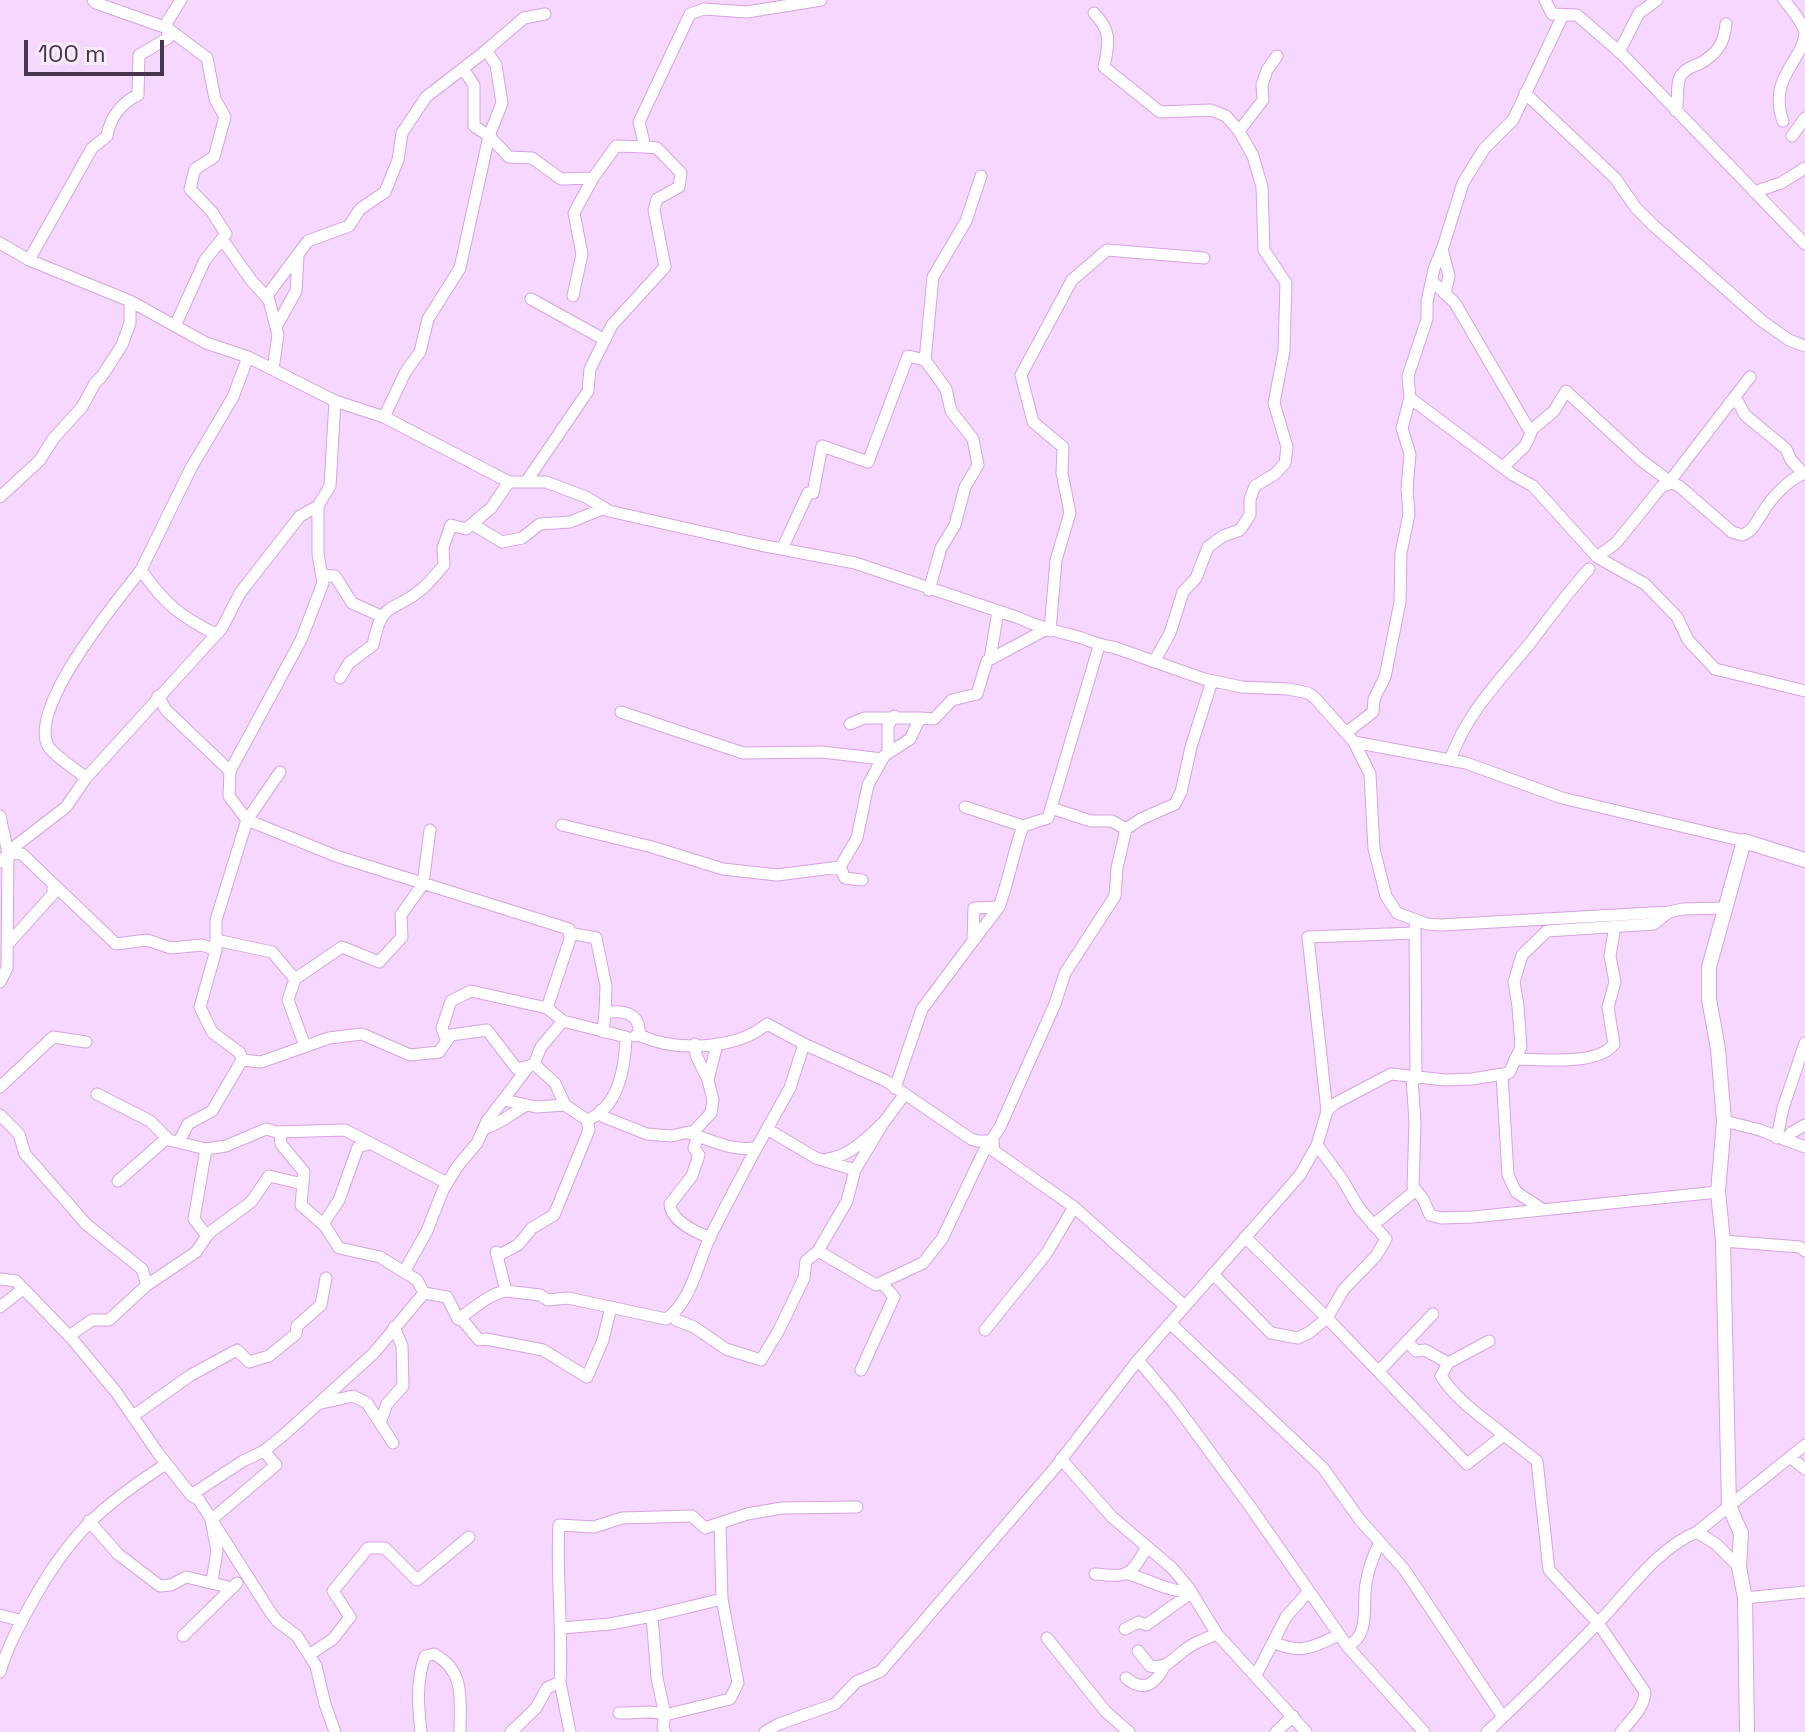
<!DOCTYPE html>
<style>
body{margin:0}
#map{position:relative;width:1805px;height:1732px;overflow:hidden;background:#f6d7ff;font-family:"Space Grotesk",sans-serif}
canvas{display:block}
.scale{position:absolute;left:24px;top:40px;width:140px;height:36px;box-sizing:border-box;border:4px solid #48344e;border-top:0;padding-left:10px;font-size:24px;line-height:28px;white-space:nowrap;color:#48344e;-webkit-text-stroke:6px #f7edfa;paint-order:stroke}
</style>
<div id="map">
<canvas width="1805" height="1732"></canvas>
<div class="scale">100 m</div>
</div>
<script>
const g = document.querySelector('canvas').getContext('2d');
g.lineJoin = 'round';
function trace(path, color, width, dash) {
  g.strokeStyle = color;
  g.lineWidth = width;
  g.lineCap = dash ? 'butt' : 'round';
  g.setLineDash(dash || []);
  g.stroke(path);
}
const minor = new Path2D(`
 M93,0l3,3 71,25 40,30 8,41 10,18 -11,40 -19,12 -5,20 22,23 14,22 -21,26 -30,66
 M1545,0l7,14 25,1 46,40 182,189
 M1094,13c18,19 15,29 10,54l56,45 51,-2 15,6 13,15
 M1619,52l20,-39 18,-13
 M463,69l11,16v41l15,10 20,21 23,1 29,21 32,-1
 M1525,93l90,85 21,30 17,17 109,96 27,19 16,6
 M1676,111c3,-11 -1,-29 6,-37 4,-5 11,-8 17,-10 18,-10 25,-20 27,-40
 M1783,121c-16,-44 22,-62 22,-89 -3,-11 -14,-23 -21,-32
 M1792,136l13,-18
 M1754,192l27,-9 24,-15
 M222,239l29,41 18,20 9,35 -5,34
 M0,243l29,17 101,41 76,42 42,14 87,44 49,16 125,65h37l40,15 23,14 151,34 95,18 164,55c21,10 41,14 63,20 11,4 19,8 31,9l91,32 38,8 46,2 20,4 7,5 39,44 16,32 4,75 12,47 11,17 30,11 14,1 228,-13
 M1442,249l7,27 -4,18
 M29,260l63,-112 15,-12c3,-18 14,-33 31,-41l1,-40 29,-17 -1,-16 14,-22
 M1433,282l22,21 76,130 -6,13 -22,21
 M573,296l9,-42 -8,-41 19,-35 23,-32 29,1 -6,-25 51,-108 14,-5 43,3 74,-12
 M266,297l42,-56 41,-15 11,-17 25,-17 13,-32 4,-27 24,-36 57,-44 41,-35 21,-4
 M531,299l74,41
 M276,327l20,-36 2,-35
 M1410,398l103,77 20,11 64,71 48,27 32,33 11,23 27,29 90,22
 M1730,402h8l7,13 41,34 5,11 13,14
 M384,417l22,-46 14,-19 8,-33 32,-51 29,-132 13,-33 -6,-38 -10,-15
 M1530,431l24,-20 12,-20 76,70 30,22 1,-6 77,-100
 M526,482l62,-91 2,-22 22,-44 53,-58 -11,-57 3,-11 22,-12 2,-14 -24,-25 -12,-1
 M0,497l40,-37 13,-21 29,-32 13,-24 7,-7 20,-31 8,-22v-22
 M318,506v48l5,29 -22,57 -71,131 -1,25 18,24 89,36 233,73 1,10 -23,69
 M472,524l30,18 20,-4 18,-14 30,-2 35,-14
 M782,549l26,-56h5l9,-47 46,16 40,-106 17,4
 M1597,557l19,-14 46,-57 10,-3 7,3 53,46 10,3c12,-4 14,-14 21,-23 9,-15 26,-33 42,-39
 M322,575l13,1 17,27 29,13
 M929,590l12,-42 14,-23 10,-38 13,-22 -5,-26 -22,-28 -5,-22 -21,-29 8,-83 33,-56 15,-45
 M1050,631l6,-71 14,-47 -8,-40 1,-26 -30,-25 -12,-47 51,-95 35,-30 97,8
 M216,634c-37,-18 -52,-31 -75,-64l50,-102 42,-71 15,-40
 M990,659l8,-48
 M1154,662l16,-29 13,-41 13,-14 12,-31 15,-11 17,-6 10,-15v-16l5,-13 20,-12 10,-11 2,-16 -13,-44 10,-52 2,-68 -22,-33 -2,-63 -9,-31 -14,-25 24,-31 -1,-15 5,-15 10,-14
 M340,678l9,-15 24,-18c9,-46 19,-31 49,-56 7,-6 15,-16 22,-24l-1,-17 8,-23 15,4 25,-21 18,-26
 M158,696l8,14 64,61
 M621,712l122,41 79,-1 60,7
 M850,724l14,-6h56
 M1346,733l27,-21 1,-13 11,-22 15,-75 1,-49 8,-39 -2,-25 3,-35 -8,-26 8,-30 -2,-22 19,-57v-17l7,-33 10,-25 19,-61 21,-34 29,-29 50,-105
 M1354,742l112,21 96,35 182,43
 M888,753v-27l6,-10
 M1450,760c19,-52 52,-81 84,-122 18,-24 35,-47 55,-69
 M86,778c-9,-8 -33,-23 -38,-32 -20,-39 69,-145 93,-176
 M965,807l58,19
 M0,816l8,37 -1,115 -7,14
 M562,825l90,22 71,22 54,6 63,-8 17,-29 11,-53 16,-29 26,-17 10,-21 14,1 18,-19 25,-6 10,-33 58,-31
 M1126,829l15,-10 34,-15 6,-12 10,-45 21,-66
 M8,853l14,1 94,90 31,-4 24,8 31,-3 14,5
 M0,862l18,-18 48,-37 20,-29 136,-150 18,-35 60,-77 18,-10 12,-20 5,-85
 M840,867l5,11 17,2
 M999,907c10,-27 14,-54 24,-81l25,-8 51,-172
 M1415,927l1,152
 M569,933l27,5 10,48 -1,27
 M216,940l56,12 23,27 -7,21 17,46
 M7,945l46,-51v-8
 M295,979l47,-32 37,15 23,-25 -1,-22 22,-31 7,-54
 M603,1032l2,-19c19,-4 36,1 34,22l-4,1
 M639,1035c36,17 97,15 128,-11l37,20 -14,44 -33,59c-23,6 -47,-8 -69,-14
 M447,1041l-5,-13 9,-27 20,-10 76,17 16,13
 M695,1044l1,11 12,25
 M804,1044l82,37 19,13 -21,28
 M1515,1059c26,0 83,7 99,-15l-6,-37 7,-25 -5,-26 5,-30
 M242,1060l-2,-7 -28,-21 -12,-25 16,-57v-30l31,-100 33,-48
 M534,1064l7,-17 22,-26 63,16c-1,30 -7,71 -39,83l-22,-15
 M1502,1075l6,100 8,17 26,17
 M1412,1077l3,45 -2,64 10,13 7,16 11,3 32,-1 245,-25
 M0,1087l53,-50 33,5
 M895,1088l27,-79 51,-68 1,-33 25,-1 -26,34
 M97,1094l53,27 19,19 37,9 20,-3 40,-17 11,3 68,-2 102,53
 M905,1094l66,45 6,2h16l1,10 80,56 111,99
 M601,1110l3,7 43,17 24,2 23,-5 17,-18 2,-13 -5,-20 9,-36
 M1327,1111l-19,-174 107,-4
 M0,1115l19,19 6,20 61,70 56,45 5,16
 M1724,1121l36,9 45,17
 M484,1129c18,-6 26,-15 43,-24
 M280,1132l1,12 23,28 -3,33 24,21 14,22 41,9 24,15
 M698,1136l-4,12 5,7 -7,21 -22,28c1,17 25,28 40,34
 M1777,1138l6,-30 22,-65
 M1785,1140l6,-7 14,-8
 M179,1142l9,-18 24,-13 30,-51 19,2 68,-24 33,-4 48,21 29,-3 12,-17 36,-5 30,39 12,-3
 M206,1149l-12,70 13,17
 M828,1159c22,-3 40,-22 56,-37l-29,48
 M118,1181l49,-43
 M323,1224l16,-24 19,-53 10,-3
 M1373,1225l43,-35
 M1245,1237l82,81 140,146 37,-29 33,26 12,109 49,53 47,69c0,15 -15,29 -24,40
 M1723,1241l77,6 5,4
 M818,1251l58,34 47,-22 19,-24 41,-86 17,-26 55,-123 10,-31 50,-77 2,-28 9,-39 -14,-8h-21l-40,-13
 M496,1252l10,39 34,4 8,5 20,-2 98,21c25,-16 32,-57 44,-82 15,-30 31,-60 47,-90
 M497,1256l21,-11 14,-17 22,-13 35,-85 -2,-10
 M1213,1274l58,59 27,5 12,-6 17,-14 17,-29 32,-33 10,-17 -27,-31 -17,-29 -25,-34
 M0,1279l16,2 57,59 43,52 42,61 33,42
 M424,1293l23,4 11,22c16,-10 30,-25 48,-28
 M0,1307l23,-18
 M673,1315l3,5 18,7 32,22 35,11 18,-30 25,-52 2,-17 12,-10 29,-50 8,-31 -39,-12 -49,-29
 M460,1317l19,23 7,-1 57,11 44,27 16,-37 8,-33
 M1170,1323l153,145 37,52 44,49 99,148
 M985,1330l61,-76 28,-47
 M69,1336l23,-16h17l38,-35 49,-33 13,-19 42,-31 18,-26 34,8
 M1407,1341l9,10 9,-1 23,13 -7,13c16,25 41,41 63,59
 M1138,1360l36,43 75,102 99,142 76,85
 M1448,1363l41,-22
 M861,1370l33,-73 -12,-14
 M1379,1371l54,-57
 M322,1403l31,-7 14,7 26,40
 M133,1416l58,-41 46,-25 12,12 20,-6 27,-22 1,-8 24,-21 5,-27
 M380,1423l7,-19 16,-18 -1,-40 -8,-19
 M1791,1458l14,11
 M1061,1459l51,58 60,51 16,19 29,47 89,98
 M89,1521l29,33 42,32 11,-1 15,-8 46,11
 M720,1523l2,76
 M1697,1532l19,12 23,23
 M1126,1573c23,7 42,18 65,20
 M1095,1574c35,3 34,3 52,-27
 M212,1581l5,-30 -6,-31 65,-55 -12,-14
 M1745,1598l60,-6
 M0,1615l22,6
 M561,1628l49,-4 42,-8 5,62 8,37 65,-16 8,-16 -16,-84 -70,17
 M1125,1629l14,-7 7,3 45,-32
 M183,1636l54,-53
 M1047,1638l59,74 23,20
 M1273,1642c29,13 39,5 66,-7
 M1347,1646c24,-9 15,-42 19,-62 2,-15 7,-28 14,-42
 M1138,1651l12,15c18,3 23,-8 36,-17 9,-7 21,-11 31,-15
 M309,1655l24,-16 17,-22 -17,-26 35,-43h17l32,32 52,-43
 M0,1672c7,-24 19,-46 31,-68 38,-69 70,-98 135,-140
 M1256,1675l30,-58 22,-25
 M1126,1678c18,15 30,6 39,-13
 M560,1682c3,-52 -4,-105 -1,-157l35,2 28,-9 70,-2 13,12 42,-14 35,-6 75,-1
 M619,1713c15,1 31,-4 46,2l-2,12 2,5
 M335,1732l-10,-28 -9,-38 -19,-30 -20,-15 -8,-11 -70,-110 -8,-5 52,-34 21,-10 22,-18 88,-80 50,-60 -7,-13 -13,-8 23,-41 16,-41 14,-23 20,-24 10,-22 42,-55 5,-2 21,19 10,22 -29,2 -32,-7
 M421,1732c-3,-27 -5,-50 4,-76l9,-2c32,17 26,47 26,78
 M511,1732l25,-24 11,-20 13,-6 10,50
 M765,1732l14,-8 56,-20 21,-22 25,-11 173,-202 84,-109 162,-185 17,-30 10,-34 7,-7 57,-30 54,6 27,-1 37,-6 12,-26 -3,-41 -4,-24 8,-27 25,-24 107,-7 15,-12 14,-3 41,-1
 M1276,1732l17,-16
 M1487,1732c38,-35 75,-72 111,-109 30,-31 58,-74 99,-91l108,-87`);
const tertiary = new Path2D(`
 M1747,1732l-2,-134 -6,-31 2,-34 -12,-27 -6,-265 -5,-49 6,-71 -6,-72 -9,-50v-32l35,-126 61,19`);
trace(minor, '#d5a3e4', 13);
trace(tertiary, '#d5a3e4', 16);
trace(minor, '#fff', 11);
trace(tertiary, '#fff', 14);
</script>
